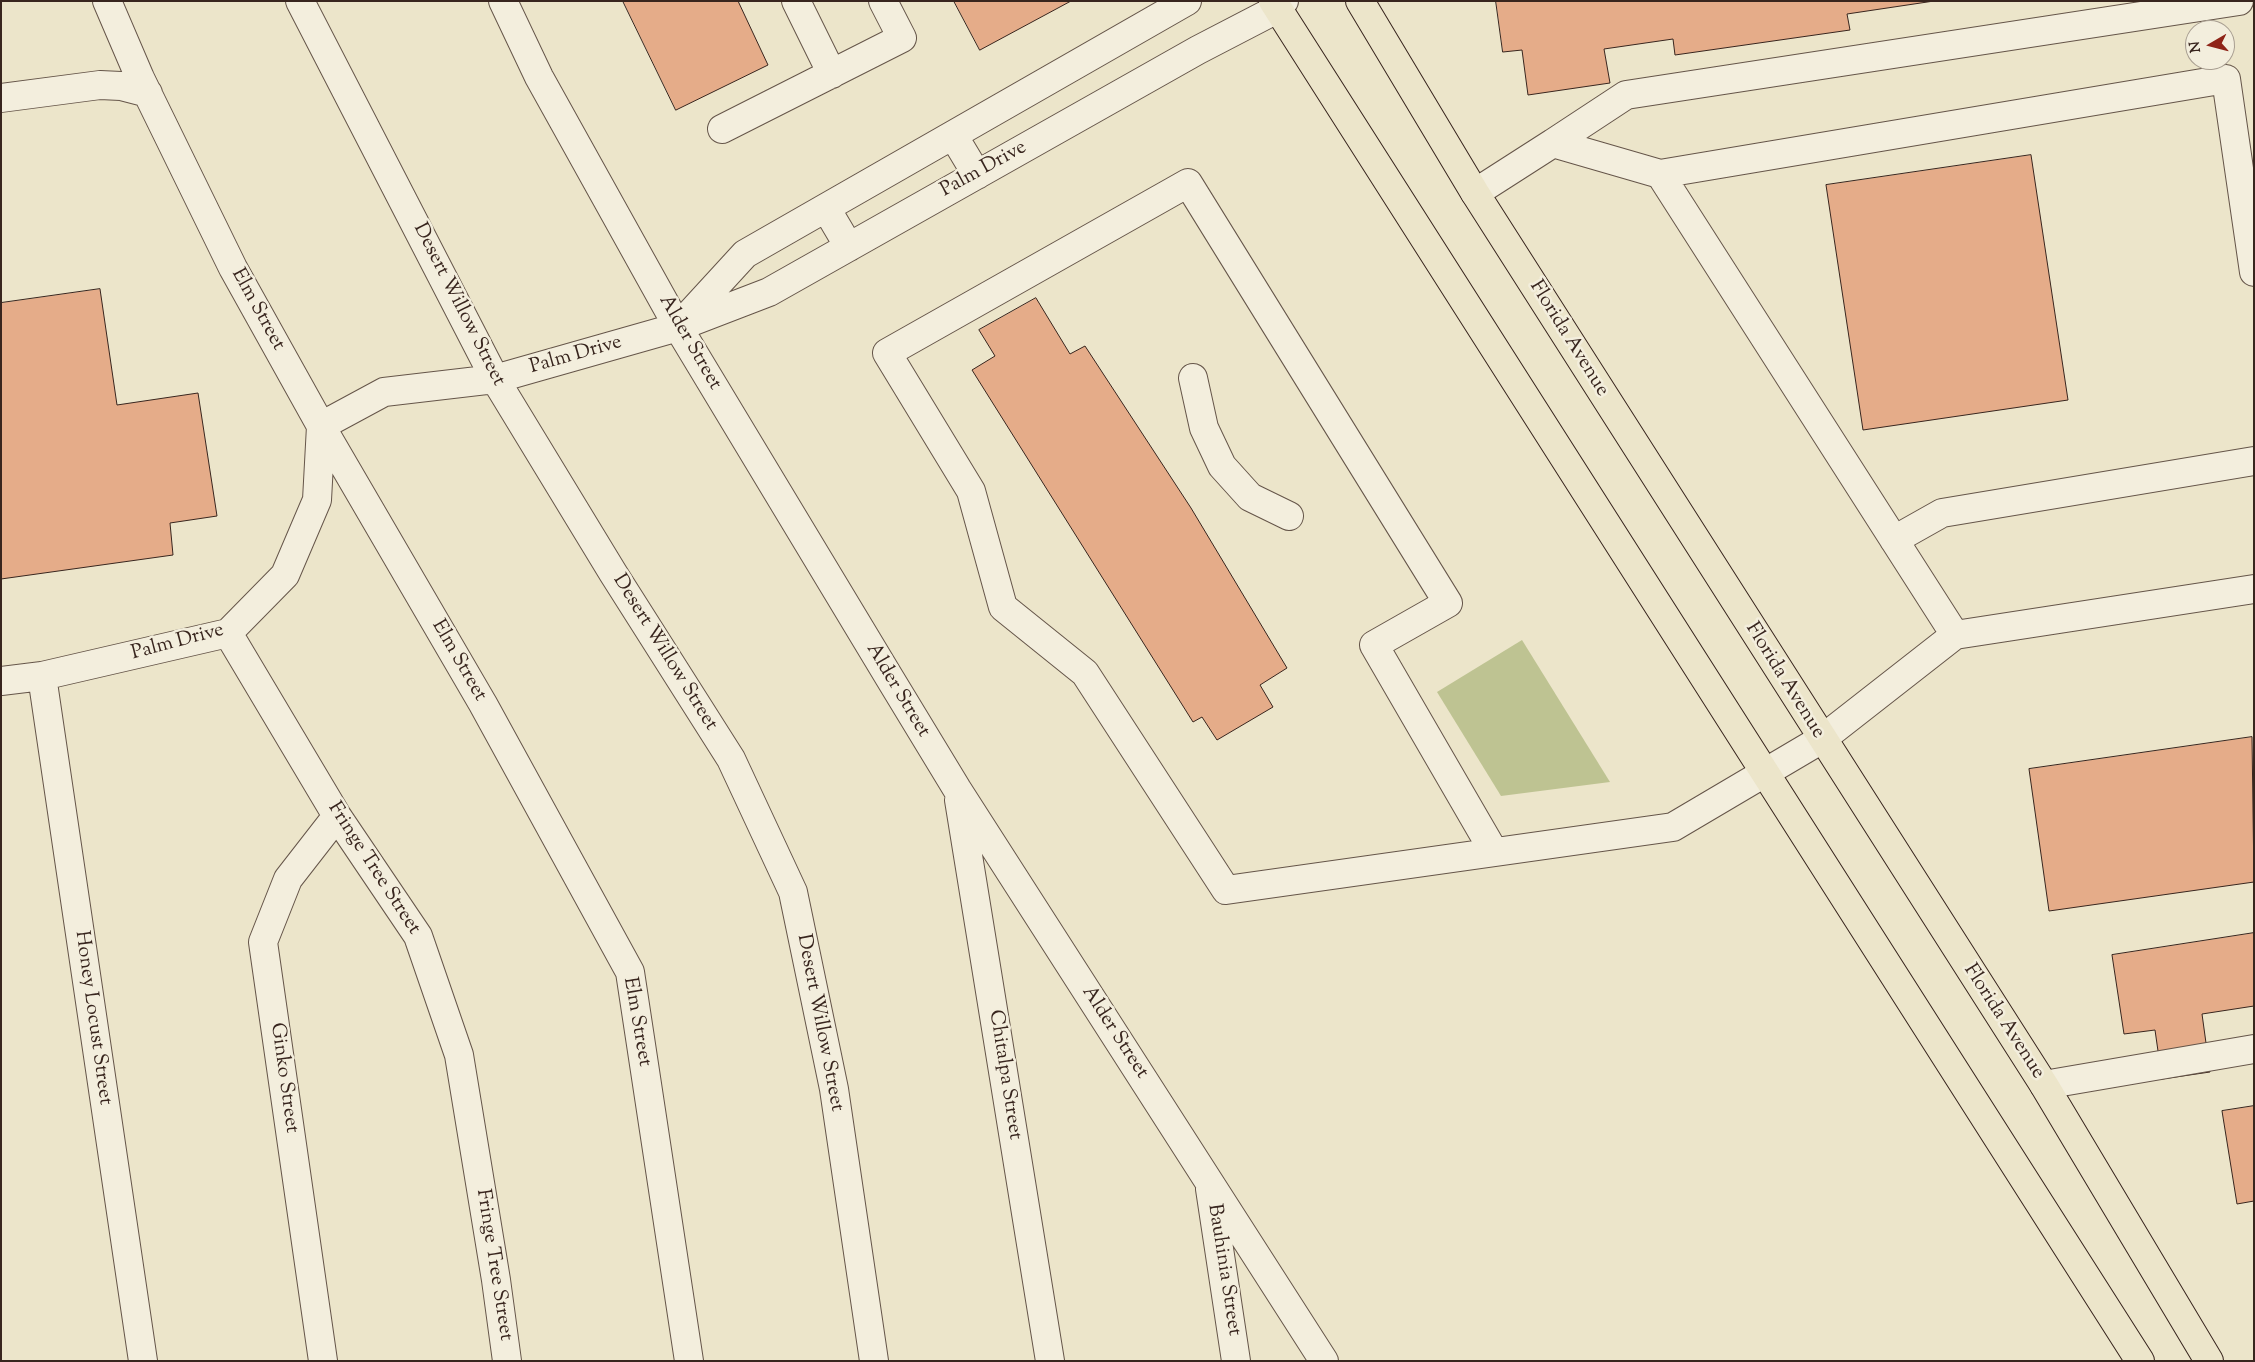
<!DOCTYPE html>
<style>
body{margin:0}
#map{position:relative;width:2255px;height:1362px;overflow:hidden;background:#ece5ca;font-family:"Sorts Mill Goudy",serif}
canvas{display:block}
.frame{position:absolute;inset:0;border:2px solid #38251e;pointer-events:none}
.north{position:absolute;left:2185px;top:20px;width:50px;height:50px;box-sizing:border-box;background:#f3eedd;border:1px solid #a89e91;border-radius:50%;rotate:262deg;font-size:14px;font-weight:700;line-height:20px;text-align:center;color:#38251e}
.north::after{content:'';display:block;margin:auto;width:18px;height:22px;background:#8f2418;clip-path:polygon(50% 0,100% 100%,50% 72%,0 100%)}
</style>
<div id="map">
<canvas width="2255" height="1362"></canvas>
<div class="frame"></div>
<div class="north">N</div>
</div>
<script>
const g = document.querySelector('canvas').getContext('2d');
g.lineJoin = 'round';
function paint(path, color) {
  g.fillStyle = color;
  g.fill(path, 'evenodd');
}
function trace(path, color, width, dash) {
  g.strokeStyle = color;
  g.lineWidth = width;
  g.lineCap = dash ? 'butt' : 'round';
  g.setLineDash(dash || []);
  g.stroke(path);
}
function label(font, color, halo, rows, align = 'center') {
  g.font = font + ' "Sorts Mill Goudy",serif';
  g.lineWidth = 5;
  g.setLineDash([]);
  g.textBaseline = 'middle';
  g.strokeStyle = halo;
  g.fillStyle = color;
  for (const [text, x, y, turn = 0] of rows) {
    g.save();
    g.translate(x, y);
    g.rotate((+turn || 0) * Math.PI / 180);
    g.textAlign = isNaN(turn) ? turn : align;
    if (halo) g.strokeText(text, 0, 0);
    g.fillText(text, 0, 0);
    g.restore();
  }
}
const green = new Path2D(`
 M1522,640l88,142 -109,14 -64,-104z`);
const building = new Path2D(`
 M623,1h115l30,64 -92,45z
 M954,1h117l-91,49z
 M1496,1h438l-87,13 3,16 -175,25 -2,-16 -69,10 6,34 -82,12 -6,-45 -19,2z
 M2031,155l37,245 -205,30 -37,-245z
 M100,289l17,116 81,-12 19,123 -47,7 3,32 -172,24v-276z
 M1036,298l34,56 15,-8 106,162 96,160 -27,17 13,22 -56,33 -15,-23 -9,5 -221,-352 23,-14 -16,-26z
 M2252,737l2,145 -205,29 -20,-142z
 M2254,933v73l-52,8 8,58 -48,7 -7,-49 -31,4 -12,-79z
 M2254,1106v95l-17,3 -15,-93z`);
const minor = new Path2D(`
 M107,1l33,77 93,190 88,158 162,278 147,268 59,389
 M300,1l195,378 118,194 118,186 62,133 41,197 40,272
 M503,1l36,76 139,250 211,350 68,112 367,572
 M796,1l36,73
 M1187,1l-442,253 -67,73 91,-35 429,-242 79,-41 7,-8
 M1,98l99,-13 21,1 27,7
 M722,129l180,-91 -19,-37
 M953,135l24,40
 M1553,143l73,-48 613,-94
 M1660,174l566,-95 28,193
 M1475,193l78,-50 107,31 295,461 -133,104 -149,88 -447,63 -141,-217 -82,-66 -32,-116 -84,-138 301,-170 260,420 -74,42 120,207
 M826,208l23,39
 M1193,378l11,50 18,38 28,31 39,19
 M1894,540l48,-27 312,-52
 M228,633l109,183 81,120 41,119 37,225 11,81
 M1955,635l299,-46
 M42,676l101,685
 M1,681l41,-5 186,-43 57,-58 32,-75 4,-74 63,-34 111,-13 183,-52
 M959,800l91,561
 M2044,1085l210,-36
 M1210,1189l26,172
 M323,1361l-60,-419 25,-63 49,-63`);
const highway = new Path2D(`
 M1273,1l867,1360
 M1360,1l115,192 569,892 165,276`);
const streetNames = [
 ["Palm Drive",984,170,-29],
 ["Desert Willow Street",458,305,63],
 ["Elm Street",257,310,61],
 ["Florida Avenue",1568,339,58],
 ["Alder Street",689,343,60],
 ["Palm Drive",576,356,-16],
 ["Palm Drive",178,643,-15],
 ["Desert Willow Street",664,653,58],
 ["Elm Street",458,661,60],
 ["Florida Avenue",1784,681,58],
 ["Alder Street",897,691,59],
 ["Fringe Tree Street",373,869,57],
 ["Honey Locust Street",92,1018,82],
 ["Elm Street",636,1022,80],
 ["Florida Avenue",2003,1022,57],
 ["Desert Willow Street",819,1023,79],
 ["Alder Street",1114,1033,57],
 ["Chitalpa Street",1004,1075,81],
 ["Ginko Street",283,1078,82],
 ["Fringe Tree Street",493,1265,81],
 ["Bauhinia Street",1223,1270,81]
];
paint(green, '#bec392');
paint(building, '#e5ac89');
trace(building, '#38251e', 1);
trace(minor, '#655549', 30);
trace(highway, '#38251e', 30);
trace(minor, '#f3eedd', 28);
trace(highway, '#ece5ca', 28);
label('20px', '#38251e', '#f3eedd', streetNames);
</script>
